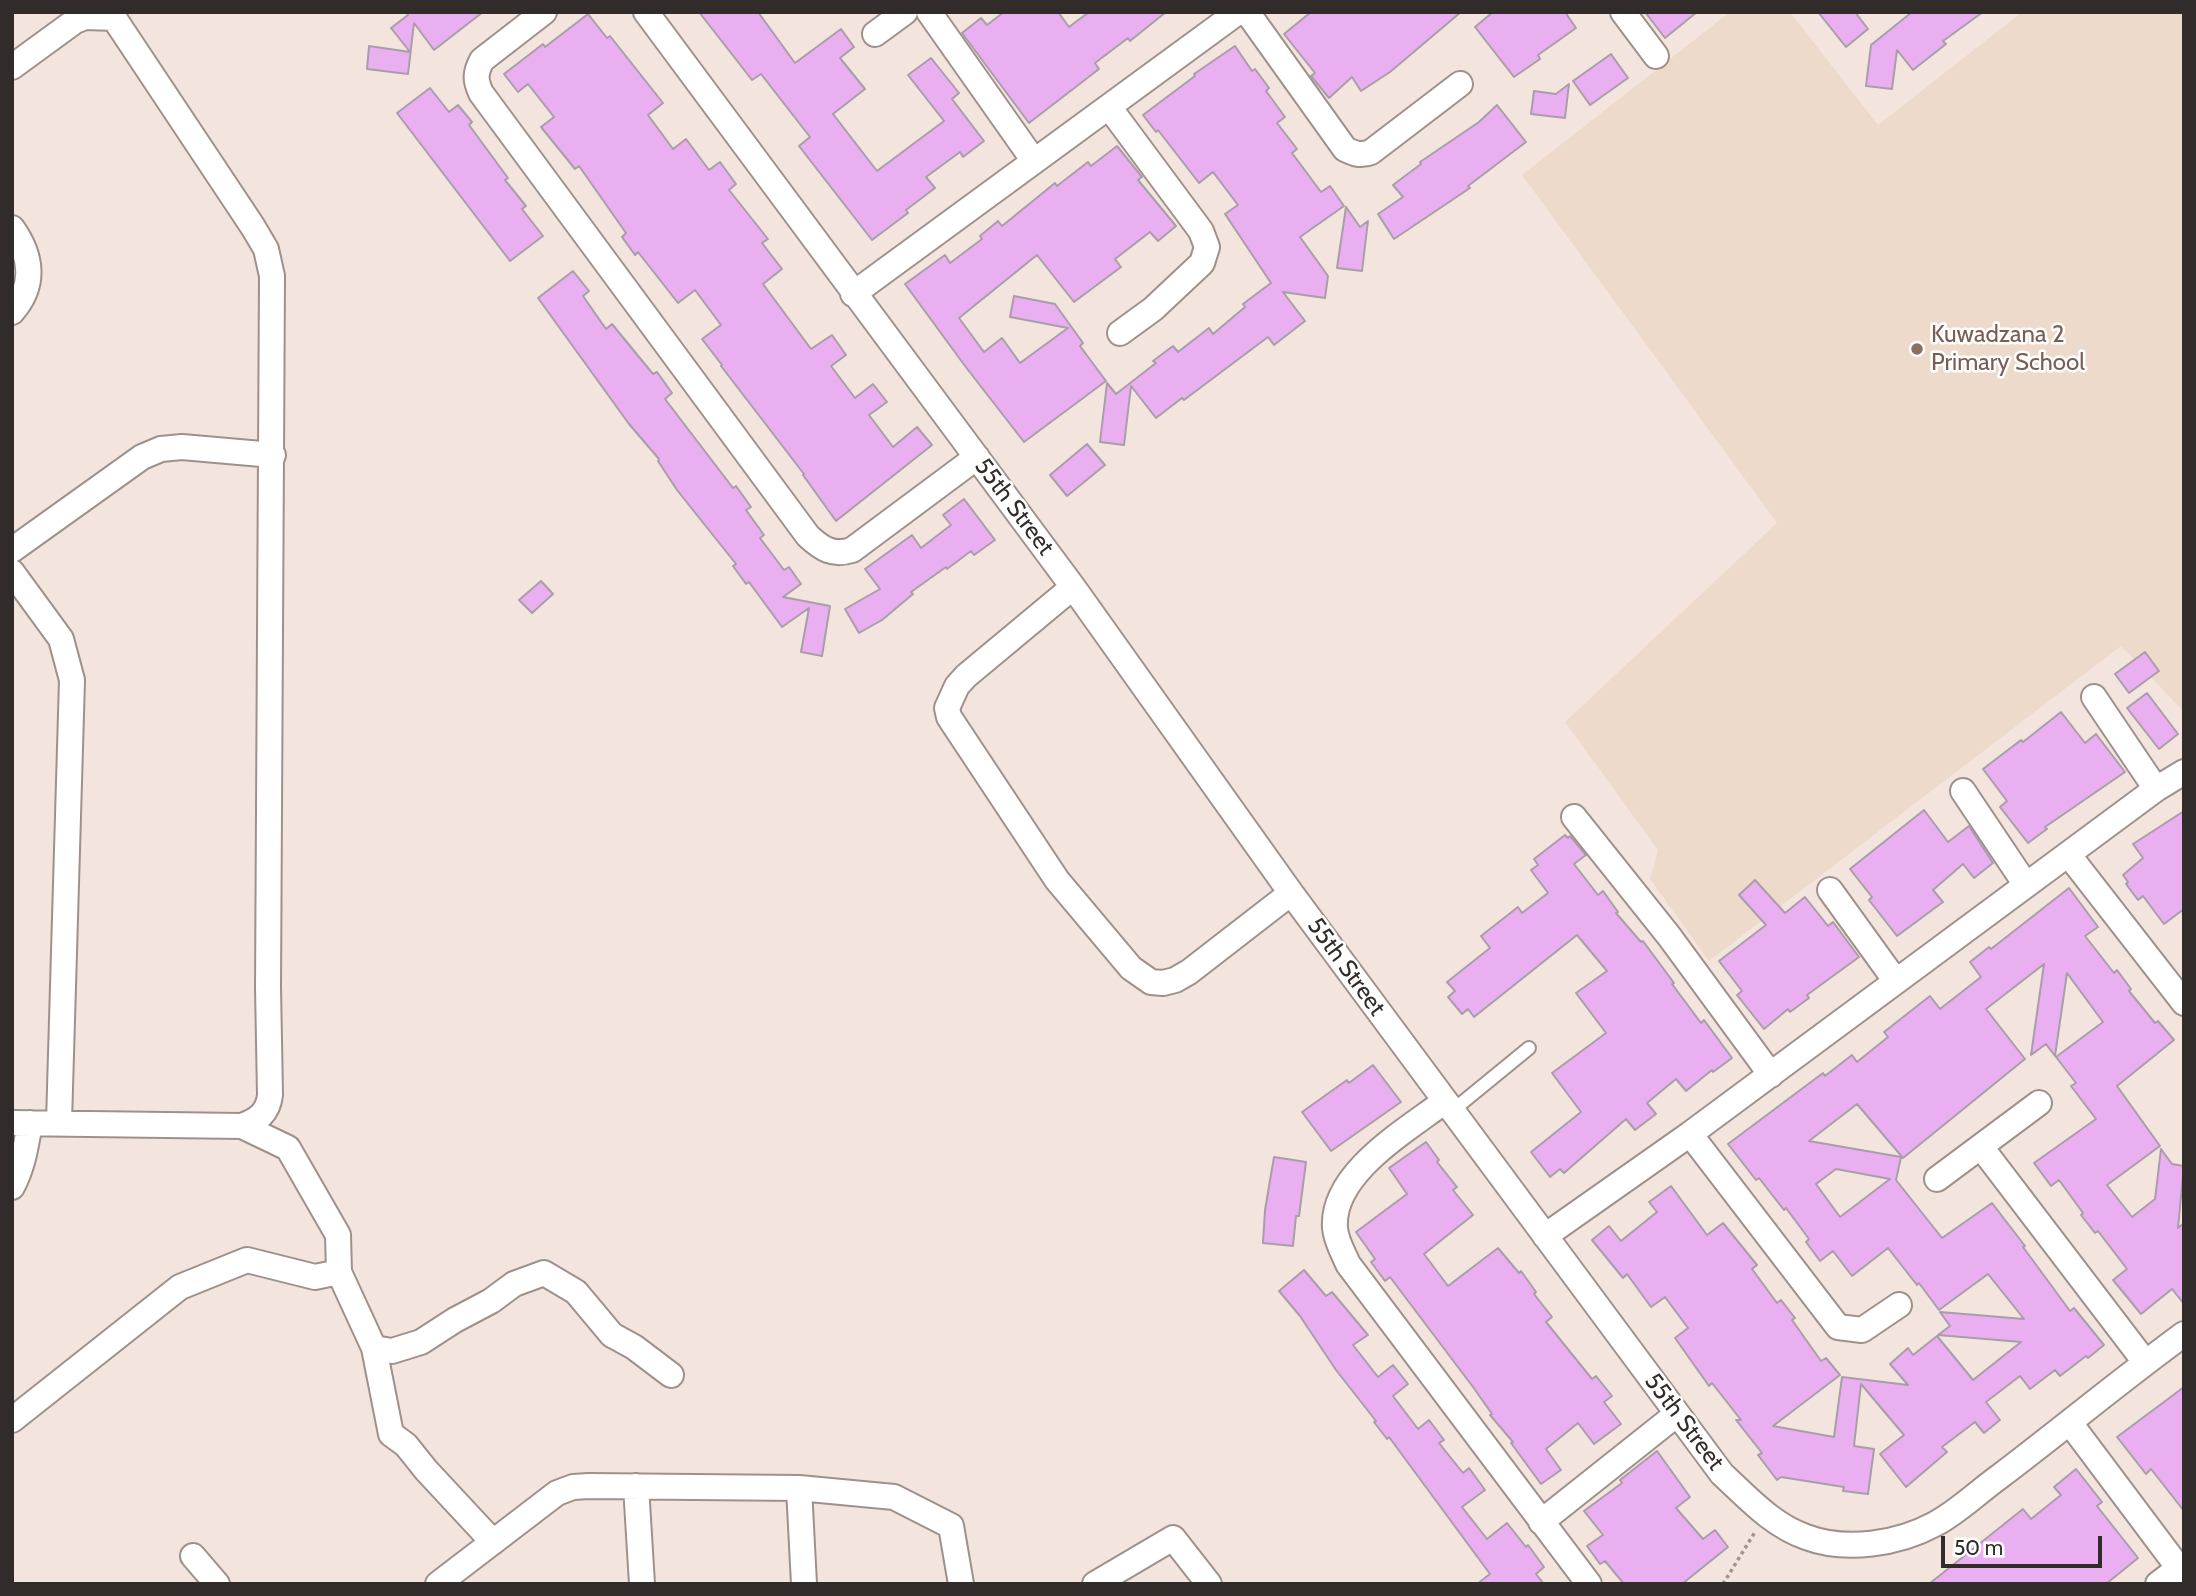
<!DOCTYPE html>
<style>
body{margin:0}
#map{position:relative;width:2196px;height:1596px;overflow:hidden;background:#f3e5de;font-family:Cabin,sans-serif}
canvas{display:block}
.frame{position:absolute;inset:0;border:14px solid #312c29;pointer-events:none}
.scale{position:absolute;left:1941px;top:1536px;width:161px;height:32px;box-sizing:border-box;border:4px solid #312c29;border-top:0;padding-left:9px;font-size:21px;line-height:24px;white-space:nowrap;color:#312c29;-webkit-text-stroke:5px #fff;paint-order:stroke}
</style>
<div id="map">
<canvas width="2196" height="1596"></canvas>
<div class="frame"></div>
<div class="scale">50 m</div>
</div>
<script>
const g = document.querySelector('canvas').getContext('2d');
g.lineJoin = 'round';
function paint(path, color) {
  g.fillStyle = color;
  g.fill(path, 'evenodd');
}
function trace(path, color, width, dash) {
  g.strokeStyle = color;
  g.lineWidth = width;
  g.lineCap = dash ? 'butt' : 'round';
  g.setLineDash(dash || []);
  g.stroke(path);
}
function label(font, color, halo, rows, align = 'center') {
  g.font = font + ' Cabin,sans-serif';
  g.lineWidth = 5;
  g.setLineDash([]);
  g.textBaseline = 'middle';
  g.strokeStyle = halo;
  g.fillStyle = color;
  for (const [text, x, y, turn = 0] of rows) {
    g.save();
    g.translate(x, y);
    g.rotate((+turn || 0) * Math.PI / 180);
    g.textAlign = isNaN(turn) ? turn : align;
    if (halo) g.strokeText(text, 0, 0);
    g.fillText(text, 0, 0);
    g.restore();
  }
}
const education = new Path2D(`
 M1730,12h60l88,113 144,-113h162v700l-63,-66 -412,315 -59,-82 8,-29 -93,-128 212,-199 -255,-348z`);
const building = new Path2D(`
 M406,12h77l-49,38 -20,-27 -6,51 -41,-5 2,-23 41,6 -19,-24 17,-13z
 M699,12h59l37,51 46,-34 13,18 -14,11 25,31 -32,25 44,57 67,-50 -36,-46 23,-17 28,35 -7,6 32,42 -21,16 -3,-5 -34,25 9,11 -29,22 2,3 -36,27 -73,-94 11,-9 -49,-63 -9,6z
 M1004,12h54l11,15 20,-15h77l-36,29 -2,-3 -33,25 4,6 -70,54 -67,-90 19,-15 6,7z
 M1311,12h150l-71,60 -29,19 -9,-14 -23,21 -18,-22 4,-3 -31,-39z
 M1493,12h72l11,16 -38,27 2,4 -26,18 -39,-50z
 M1645,12h52l-32,26z
 M1818,12h37l13,17 -22,18z
 M1912,12h71l-40,29 3,3 -33,26 -16,-20 -5,39 -26,-3 5,-41z
 M588,14l19,24 3,-2 53,67 -15,12 25,34 13,-10 23,31 11,-8 16,22 -7,6 39,49 -6,4 20,26 -19,15 48,65 21,-14 14,20 -15,11 24,32 18,-14 14,18 -18,13 24,32 24,-20 15,18 -96,76 -33,-46 1,-1 -83,-108 1,-1 -20,-26 19,-14 -26,-35 -17,13 -40,-51 -3,3 -13,-18 4,-4 -47,-67 -4,3 -34,-42 13,-10 -26,-33 -10,8 -14,-18 39,-30 2,3z
 M1235,46l17,25 3,-2 14,19 -3,3 19,26 -8,6 20,26 -5,4 29,39 9,-6 14,20 -44,31 28,39 -3,22 -42,-6 22,29 -31,24 -6,-8 -84,63 -2,-2 -26,20 -25,-32 -7,59 -24,-3 7,-59 9,11 40,-31 -3,-2 20,-15 5,6 31,-24 4,6 32,-27 -2,-3 28,-21 -46,-69 13,-9 -25,-33 -14,11 -41,-53 -2,2 -13,-17 52,-39 -1,-2z
 M1611,54l17,24 -38,27 -17,-24z
 M1569,84l-4,34 -34,-4 3,-23 22,3z
 M430,88l19,24 9,-7 14,17 -3,3 39,53 -3,2 21,26 -4,3 21,27 -33,25 -113,-148z
 M1497,105l29,37 -58,44 2,2 -76,51 -16,-25 25,-17 -10,-12 28,-21 -1,-2 59,-40z
 M1117,146l25,31 -4,3 38,46 -18,15 -8,-9 -35,27 6,8 -47,35 -37,-47 -78,63 25,34 18,-14 18,25 48,-35 -58,-11 4,-21 41,8 28,39 -3,3 26,35 -82,61 -59,-76 -60,-82 40,-29 5,8 32,-24 -2,-3 18,-15 4,5 53,-43 2,3 31,-24 3,4z
 M1346,207l14,20 8,-6 -6,50 -25,-3z
 M573,271l16,20 -6,5 23,33 6,-5 41,50 4,-2 15,21 -7,6 68,89 3,-2 15,21 -5,3 18,25 -4,3 24,32 5,-3 12,17 -18,13 47,9 -8,50 -21,-4 8,-44 -27,19 -33,-45 -3,2 -13,-18 3,-2 -59,-74 -19,-29 1,-2 -30,-35 -91,-126z
 M1087,444l18,21 -38,31 -17,-21z
 M964,499l31,41 -21,15 -3,-4 -24,18 -1,-2 -35,25 2,2 -31,26 -23,13 -14,-24 35,-20 -15,-20 47,-34 9,13 30,-23 -8,-10z
 M541,581l12,13 -21,19 -13,-13z
 M2145,652l14,19 -30,22 -14,-19z
 M2147,693l31,41 -19,15 -32,-41z
 M2061,712l24,31 11,-9 29,38 -80,55 2,2 -19,14 -28,-36 7,-6 -24,-32 38,-29 2,2z
 M1924,810l24,32 21,-16 24,37 -19,15 -11,-14 -30,26 10,12 -46,34 -28,-36 3,-3 -22,-28z
 M2184,811v98l-20,15 -21,-28 -5,4 -12,-16 2,-2 -5,-7 20,-17 -10,-14z
 M1565,835l3,3 2,-2 16,19 -12,9 24,31 5,-4 15,21 -2,1 25,29 2,-1 31,42 -2,1 29,39 3,-3 28,38 -19,14 -1,-2 -26,21 -10,-12 -29,24 9,11 -21,16 -9,-11 -62,54 -4,-4 -10,8 -19,-25 50,-40 -29,-39 54,-40 -30,-40 31,-22 -30,-36 -103,82 -6,-8 -6,5 -14,-17 7,-6 -8,-9 43,-34 -9,-12 37,-29 4,6 26,-20 -17,-23 7,-5 -4,-6z
 M1755,880l30,33 20,-16 23,29 5,-4 26,35 -52,38 2,3 -19,14 -2,-3 -24,20 -27,-34 5,-4 -23,-30 47,-36 -27,-30z
 M2069,888l29,39 -13,9 29,37 3,-3 14,19 -2,2 26,32 3,-2 16,19 -57,46 43,60 -53,39 25,32 23,-18 6,-50 11,15 12,2 -6,62 6,-5v81l-12,-15 -31,25 -28,-34 14,-11 -29,-38 -3,2 -14,-18 2,-2 -24,-33 -8,6 -17,-23 62,-44 -25,-33 5,-3 -20,-26 47,-35 -36,-49 -12,83 -9,-12 -15,11 13,-91 -58,45 39,50 -122,99 -46,-54 -48,37 92,16 -5,23 46,58 50,-35 33,43 -2,1 47,64 4,-3 30,37 -16,13 -2,-2 -26,20 -5,-6 -25,19 -10,-13 -34,26 14,18 -16,13 -9,-11 -33,25 5,5 -41,35 -26,-33 24,-19 -43,-51 -7,62 20,3 -6,45 -25,-3 1,-4 -63,-10 -4,3 -19,-25 4,-2 -26,-33h5l-29,-37 -3,3 -34,-48 13,-10 -23,-31 -14,10 -24,-33 -4,4 -31,-38 17,-14 12,15 36,-29 -8,-10 22,-16 36,49 16,-12 34,42 -5,4 25,34 4,-3 14,18 -3,2 29,41 5,-3 14,17 -67,51 61,11 8,-60 66,8 -18,-21 18,-16 5,7 24,-19 36,44 48,-38 -83,-7 12,-9 -10,-14 84,7 -36,-45 -49,36 -20,-27 -2,2 -29,-37 -36,28 -19,-25 -13,10 -14,-19 3,-3 -23,-31 -2,2 -25,-32 -3,2 -28,-36 95,-71 2,3 27,-21 5,7 31,-25 -4,-5 46,-36 10,13 41,-32 -11,-15 19,-15 2,2zM1836,1169l54,10 -50,38 -24,-33z
 M1373,1065l28,37 -70,49 -29,-39 45,-32 2,3z
 M1426,1142l13,18 -2,2 20,25 -4,3 20,25 -49,39 24,32 50,-38 21,25 2,-2 15,21 -2,2 18,23 -6,5 46,57 4,-3 16,20 -8,6 17,22 -27,20 -16,-21 -32,26 15,21 -20,14 -30,-41 2,-1 -23,-27 2,-1 -19,-27 -83,-110 -5,4 -14,-19 4,-3 -19,-27 51,-38 -18,-26z
 M1274,1157l32,5 -7,54h-3l-3,30 -30,-3 2,-33z
 M1304,1270l22,26 6,-4 36,43 -15,10 25,32 15,-12 15,19 -15,12 25,33 11,-9 15,20 -5,3 24,30 6,-5 16,22 -23,17 25,32 20,-16 19,24 2,-2 16,22 -8,7 8,10h-67l13,-10 -101,-137 -2,2 -13,-17 2,-1 -40,-51 -36,-54 -21,-25z
 M2184,1387v124l-33,-42 -5,5 -29,-37z
 M1657,1451l33,46 -14,11 27,31 12,-9 13,17 -46,37h-58l-19,-23 -5,3 -13,-18 16,-11 -19,-24 38,-28 -2,-3z
 M2076,1469l26,33 -5,4 41,52 -32,26h-177l94,-75 8,10 30,-24 -7,-8z`);
const path = new Path2D(`
 M1723,1584l32,-52`);
const lane = new Path2D(`
 M1452,1111l77,-63`);
const street = new Path2D(`
 M544,12l-62,48c-7,13 -7,20 -1,33l327,443c14,13 25,20 44,14l125,-93
 M646,12l427,575 218,306 431,581c26,24 50,51 84,63 40,15 92,7 129,-13 23,-12 43,-32 64,-47 62,-47 122,-97 185,-143
 M929,12l105,149
 M1247,12l98,137c10,5 16,7 26,3l89,-68
 M1623,12l33,44
 M875,34l30,-22
 M12,67l63,-46 10,-4 30,1
 M1109,107l92,124 6,16 -5,16 -49,46 -33,24
 M12,228c20,28 24,57 0,84
 M853,294l385,-282
 M12,550l130,-93 19,-8 21,-2 91,8
 M12,572l49,67 11,41 -13,442
 M1073,587l-107,89 -9,10 -10,22 2,9 108,163 74,88 20,14 12,1 12,-3 14,-8 102,-79
 M2094,697l62,92
 M1963,791l63,94
 M1574,817l95,119 102,139
 M2068,854l116,149
 M1830,890l65,90
 M1445,1101c-38,29 -114,72 -110,127 1,13 8,24 13,36l241,320
 M12,1123l230,3c16,-6 26,-13 28,-31l-2,-108 4,-711 -6,-27 -13,-22 -143,-215
 M1690,1134l148,193 24,3 37,-25
 M1981,1147l164,215
 M1937,1179l102,-76
 M12,1187c11,-20 14,-42 18,-64
 M1545,1236l145,-102 466,-345 28,-17
 M339,1272l35,76 17,86 15,11 20,25 67,72
 M374,1348l18,3 29,-9 34,-22 36,-19 23,-17 30,-11 32,19 36,43 22,12 37,28
 M12,1420l168,-133 67,-27 68,17 24,-5 -1,-37 -50,-87 -46,-22
 M2070,1423l114,152
 M636,1486l6,98
 M799,1488l5,96
 M1541,1522l136,-108
 M193,1556l24,28
 M438,1584l119,-91 16,-6 16,-1 210,2 95,9 57,29 10,58
 M1095,1584l78,-46 36,46
 M2158,1584l21,-16`);
const markers = [
 [1917,349,7,"#8d6e63"]
];
const educationNames = [
 ["Kuwadzana 2",1931,335],
 ["Primary School",1931,363]
];
const streetNames = [
 ["55th Street",1014,507,53],
 ["55th Street",1346,967,54],
 ["55th Street",1684,1422,53]
];
paint(education, '#eedacb');
paint(building, '#eaaff0');
trace(building, '#a89ea9', 2);
trace(lane, '#9e918b', 16);
trace(street, '#9e918b', 28);
trace(path, '#9f9590', 3.5, [3.5, 3.5]);
trace(lane, '#fff', 12);
trace(street, '#fff', 24);
for (const [x, y, r, color] of markers) {
  const dot = new Path2D();
  dot.arc(x, y, r, 0, 2 * Math.PI);
  g.fillStyle = color;
  g.fill(dot);
  trace(dot, '#fff', 2.5);
}
label('24px', '#785e54', '#fff', educationNames, 'left');
label('24px', '#312c29', '#fff', streetNames);
</script>
